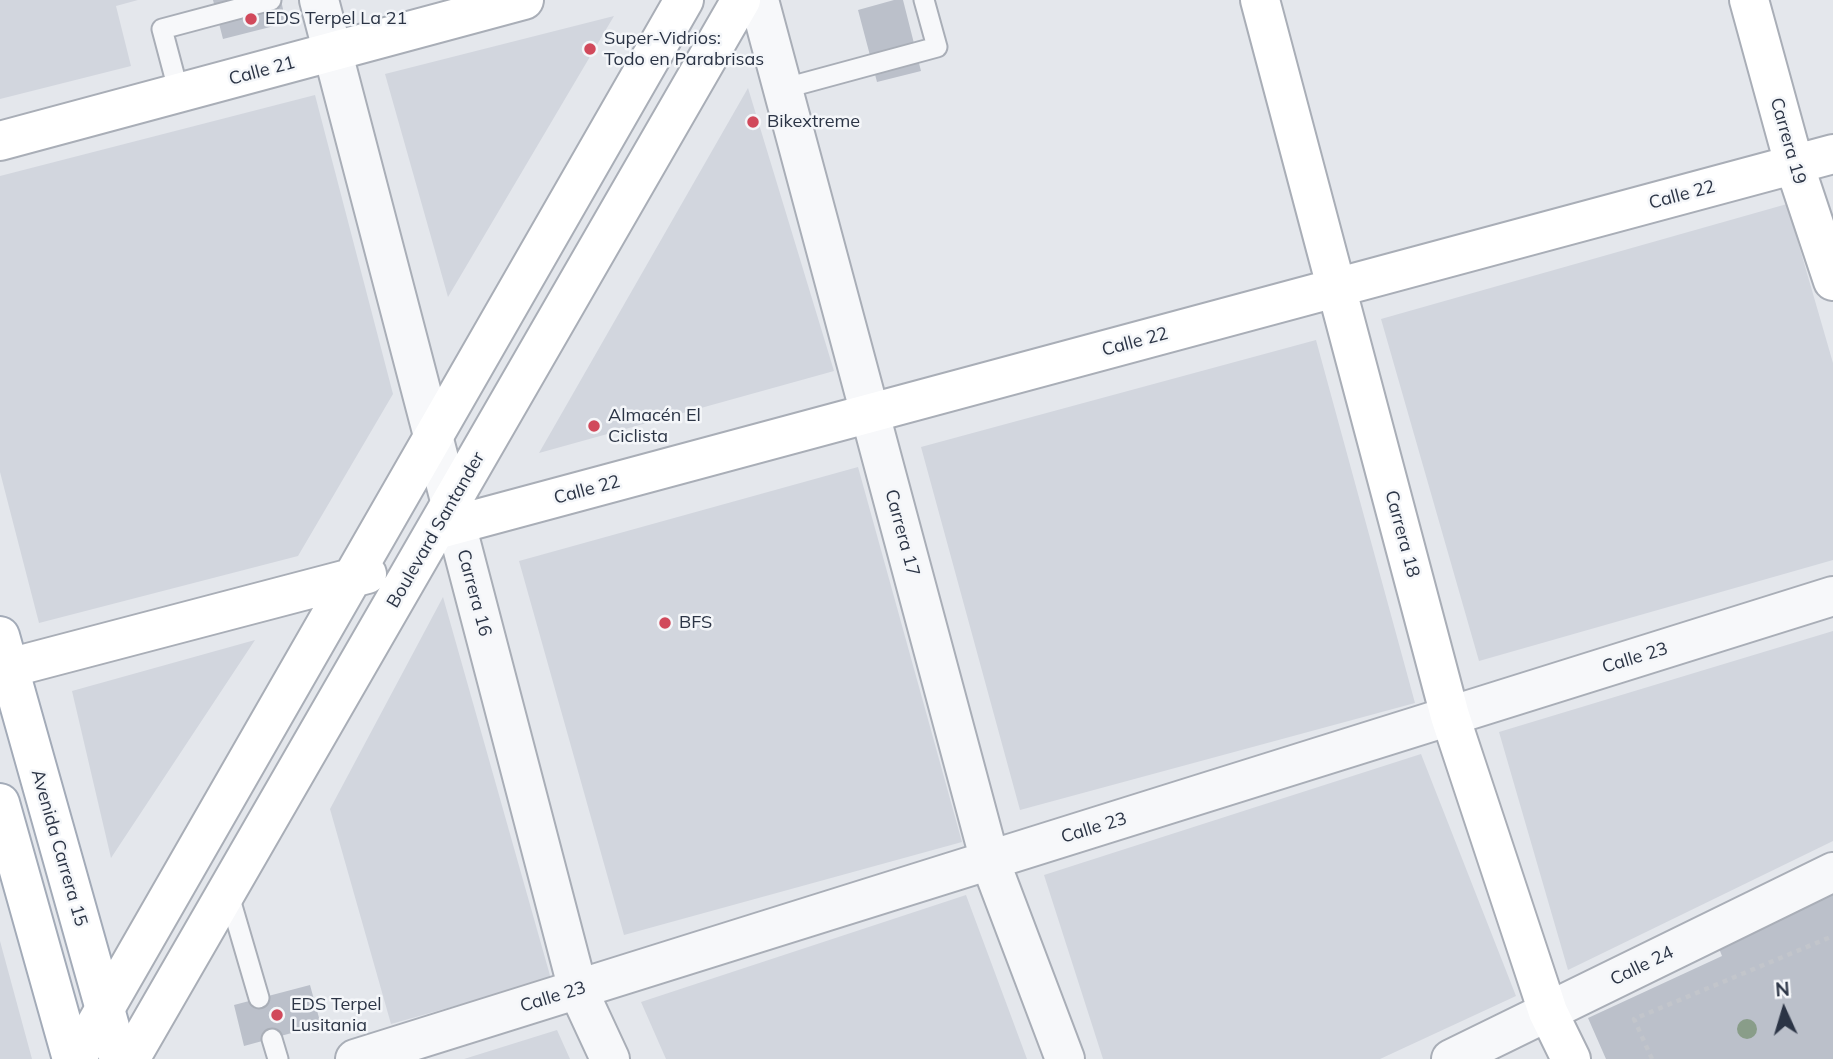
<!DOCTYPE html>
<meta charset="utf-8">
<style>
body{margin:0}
#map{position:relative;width:1833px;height:1059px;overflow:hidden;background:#e4e7ec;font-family:Mulish,sans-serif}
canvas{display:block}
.north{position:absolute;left:1749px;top:975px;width:70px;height:70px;-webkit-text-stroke:5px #f4f6f9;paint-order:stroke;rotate:356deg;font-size:19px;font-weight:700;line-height:28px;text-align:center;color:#2b3445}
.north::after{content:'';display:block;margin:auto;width:24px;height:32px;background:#2b3445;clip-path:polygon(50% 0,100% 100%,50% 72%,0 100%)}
</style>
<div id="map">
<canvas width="1833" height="1059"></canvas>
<div class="north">N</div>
</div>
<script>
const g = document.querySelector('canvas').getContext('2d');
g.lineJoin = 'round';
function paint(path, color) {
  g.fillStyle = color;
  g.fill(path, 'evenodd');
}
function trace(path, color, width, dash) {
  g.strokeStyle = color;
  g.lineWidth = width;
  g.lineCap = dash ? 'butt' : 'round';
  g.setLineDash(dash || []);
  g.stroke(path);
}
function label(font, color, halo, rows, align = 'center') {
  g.font = font + ' Mulish,sans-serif';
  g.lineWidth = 5;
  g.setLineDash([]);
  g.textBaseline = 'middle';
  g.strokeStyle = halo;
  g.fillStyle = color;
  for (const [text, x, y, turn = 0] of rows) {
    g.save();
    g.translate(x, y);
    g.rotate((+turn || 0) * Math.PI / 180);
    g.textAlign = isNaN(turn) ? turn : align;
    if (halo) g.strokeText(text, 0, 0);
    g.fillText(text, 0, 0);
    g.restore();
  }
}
const built = new Path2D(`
 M0,0h138l-22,6 15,60 -131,33z
 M614,16l-166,281 -63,-223z
 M748,88l86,283 -295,82z
 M315,95l78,299 -95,162 -259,67 -39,-151v-296z
 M1787,204l46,159v197l-354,101 -98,-342z
 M1316,340l99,363 -395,107 -99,-363z
 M858,467l104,375 -338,93 -105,-374z
 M443,597l108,382 -160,45 -61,-215z
 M1833,631v210l-265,129 -69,-238z
 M255,640l-144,218 -39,-167z
 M1421,754l95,242 -136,63h-277l-59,-184z
 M966,895l61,164h-361l-25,-57z
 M0,941l32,118h-32z
 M557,1030l13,29h-106z`);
const building = new Path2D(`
 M213,0h68l5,23 -63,16z
 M894,0h9l18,71 -44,11 -19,-72z
 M1833,892v167h-227l-18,-41 134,-62 -7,-18z
 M310,985l11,40 -77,21 -10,-41z`);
const path = new Path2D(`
 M1652,1059l-18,-40 199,-83`);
const lane = new Path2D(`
 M782,89l155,-42 -13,-47
 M179,93l-17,-64 109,-29
 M228,892l31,106
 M272,1039l6,20`);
const street = new Path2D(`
 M319,0l259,990 32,69
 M759,0l231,861 75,198
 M355,1059l1478,-463
 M1451,1059l382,-187`);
const secondary = new Path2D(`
 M1260,0l190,716 98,296 23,47
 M1749,0l45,164 39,117
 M0,141l524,-141
 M436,530l1397,-376
 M0,678l9,-10 358,-94
 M76,1059l608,-1059
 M130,1059l611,-1059`);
const primary = new Path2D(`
 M0,636l119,423
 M0,803l72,256`);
const trees = [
 [1747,1029]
];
const markers = [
 [251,19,7,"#d1495b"],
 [590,49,7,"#d1495b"],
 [753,122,7,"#d1495b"],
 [594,426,7,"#d1495b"],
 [665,623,7,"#d1495b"],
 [277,1015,7,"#d1495b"]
];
const poiNames = [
 ["EDS Terpel La 21",265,19],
 ["Super-Vidrios:",604,39],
 ["Todo en Parabrisas",604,60],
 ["Bikextreme",767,122],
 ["Almacén El",608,416],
 ["Ciclista",608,437],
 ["BFS",679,623],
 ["EDS Terpel",291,1005],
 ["Lusitania",291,1026]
];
const streetNames = [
 ["Calle 21",262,71,-15],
 ["Carrera 19",1788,141,74],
 ["Calle 22",1682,195,-15],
 ["Calle 22",1135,342,-15],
 ["Calle 22",587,490,-15],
 ["Boulevard Santander",436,530,-60],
 ["Carrera 17",902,533,75],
 ["Carrera 18",1402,534,75],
 ["Carrera 16",474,593,75],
 ["Calle 23",1635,658,-17],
 ["Calle 23",1094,828,-17],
 ["Avenida Carrera 15",59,848,74],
 ["Calle 24",1642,966,-26],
 ["Calle 23",553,997,-17]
];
paint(built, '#d2d6de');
paint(building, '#bbc0ca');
trace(lane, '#a9aeb7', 23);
trace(street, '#a9aeb7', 42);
trace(secondary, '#a9aeb7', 42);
trace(primary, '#a3abb8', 42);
trace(path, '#c2c5cb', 4.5, [5, 5]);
trace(lane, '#f7f8fa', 19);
trace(street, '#f7f8fa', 38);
trace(secondary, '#fff', 38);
trace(primary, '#fff', 38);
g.fillStyle = '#899d89';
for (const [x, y] of trees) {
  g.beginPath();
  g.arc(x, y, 10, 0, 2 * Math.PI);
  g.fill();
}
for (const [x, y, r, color] of markers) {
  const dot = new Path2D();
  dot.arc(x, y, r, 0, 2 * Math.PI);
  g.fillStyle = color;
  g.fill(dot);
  trace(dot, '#f4f6f9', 2.5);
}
label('18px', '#2b3445', '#f4f6f9', poiNames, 'left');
label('18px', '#2b3445', '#f4f6f9', streetNames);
</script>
